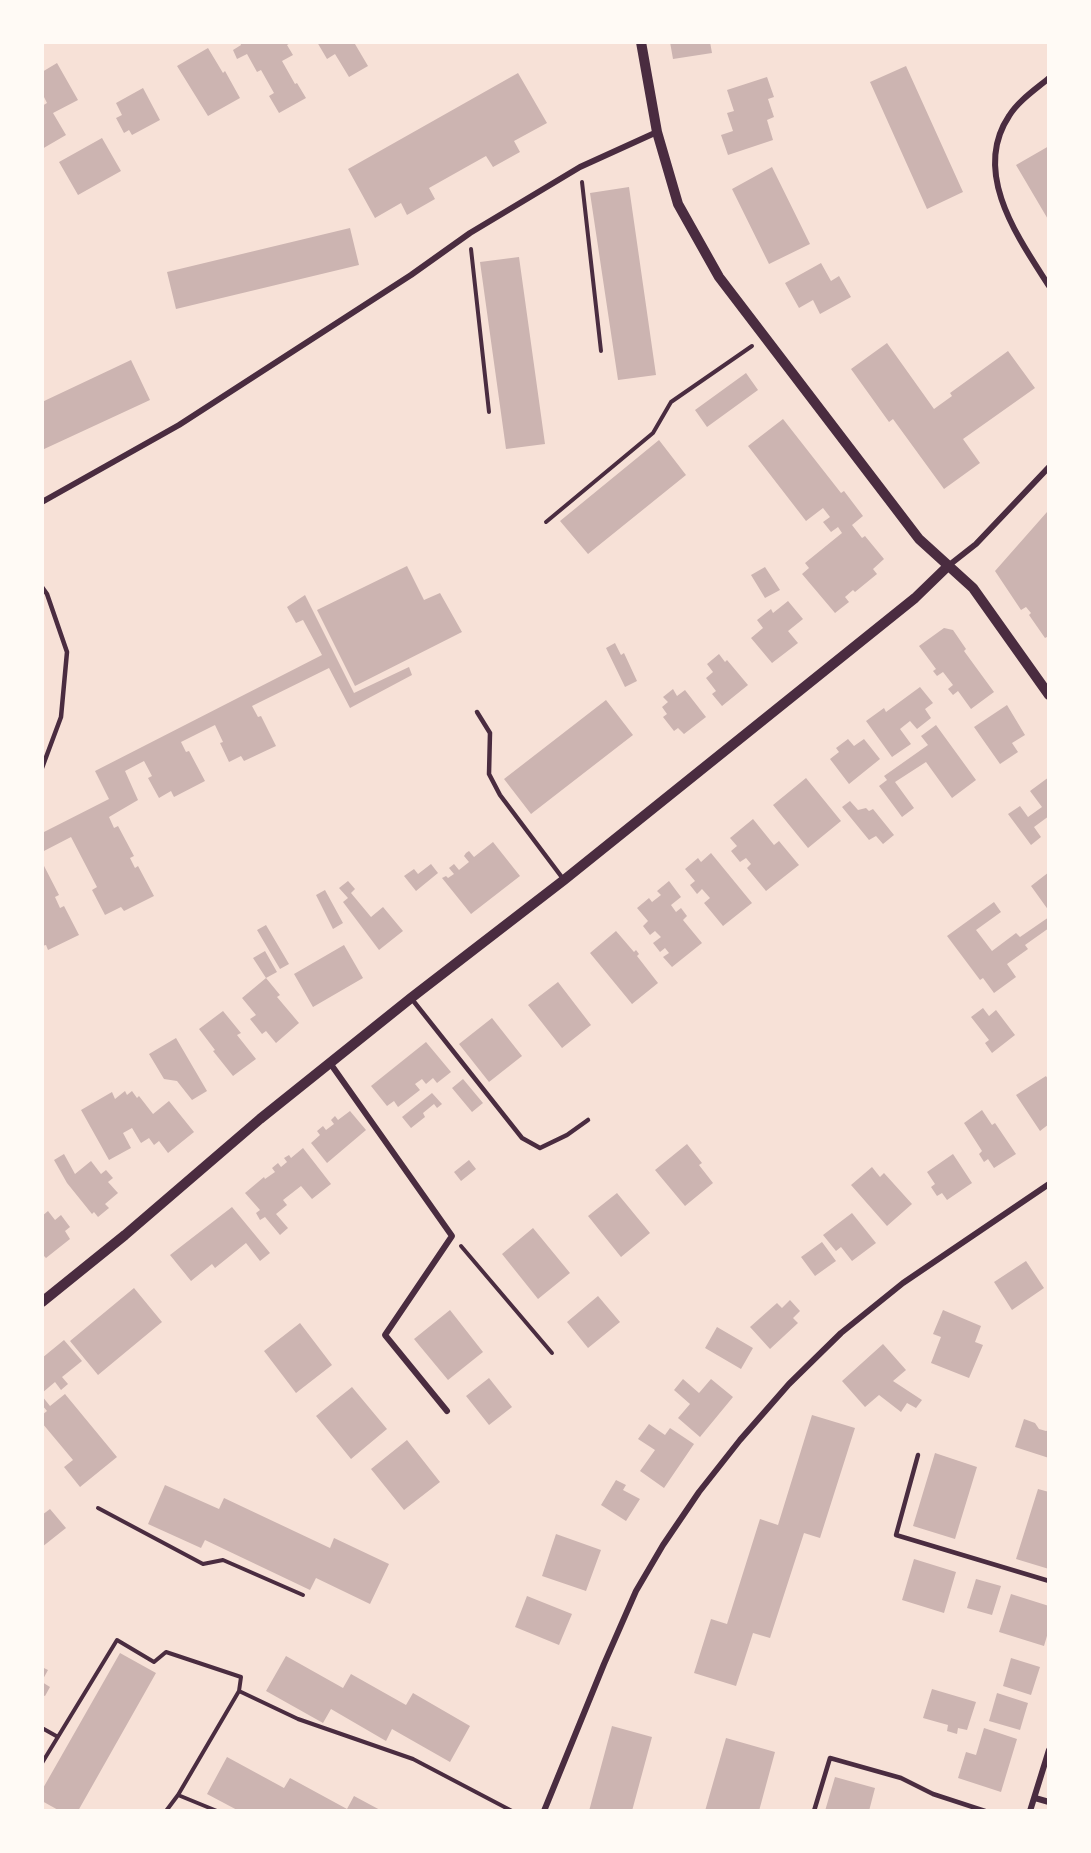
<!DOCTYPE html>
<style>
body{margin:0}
#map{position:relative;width:1091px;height:1853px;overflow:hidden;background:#f7e1d7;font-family:Raleway,sans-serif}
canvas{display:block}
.frame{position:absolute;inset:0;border:44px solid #fffaf5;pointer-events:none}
</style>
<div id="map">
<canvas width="1091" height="1853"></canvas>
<div class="frame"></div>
</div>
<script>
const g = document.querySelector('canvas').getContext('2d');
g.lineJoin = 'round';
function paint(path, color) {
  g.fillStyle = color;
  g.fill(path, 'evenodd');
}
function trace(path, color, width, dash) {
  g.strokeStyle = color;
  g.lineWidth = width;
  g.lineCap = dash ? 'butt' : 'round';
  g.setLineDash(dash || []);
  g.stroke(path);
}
const building = new Path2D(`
 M240,42h52l-5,3 6,10 -11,6 13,23 2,-1 9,15 -27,15 -10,-17 5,-3 -13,-23 -4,2 -10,-18 -10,5 -4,-9 8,-5z
 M317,42h41l-3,2 13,22 -19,11 -14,-23 -8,5z
 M670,42h40l2,11 -39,6z
 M208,48l15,25 2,-2 15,27 -32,18 -31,-50z
 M57,63l21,37 -25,13 13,22 -24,14v-43l5,-3 -5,-10v-21z
 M906,66l57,126 -36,17 -57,-127z
 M518,73l29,50 -33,18 6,11 -27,15 -7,-11 -25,14 -32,18 6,11 -28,16 -6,-12 -26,15 -27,-49z
 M767,77l7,20 -6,2 6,18 -7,3 6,20 -45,15 -7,-20 12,-4 -6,-18 7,-2 -7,-21z
 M143,88l17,32 -28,15 -3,-5 -5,3 -8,-15 6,-3 -6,-12z
 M102,138l19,33 -43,24 -19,-33z
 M1049,146v75l-33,-56z
 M772,167l38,77 -41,20 -37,-75z
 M629,187l27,188 -38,5 -28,-187z
 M350,228l9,37 -183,44 -9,-37z
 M519,257l26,187 -39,5 -26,-187z
 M821,263l10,18 8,-5 12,21 -31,17 -7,-14 -14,8 -14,-25z
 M887,343l47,66 18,-13 -2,-3 58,-42 27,37 -72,51 17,24 -36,26 -51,-70 -4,3 -38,-53z
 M131,360l19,40 -108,50v-48z
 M746,373l12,17 -51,37 -12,-17z
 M783,419l58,74 3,-2 19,25 -11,9 10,13 3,-2 19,23 -11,10 4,5 -22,18 -2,-2 -8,7 4,5 -14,11 -33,-39 7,-6 -4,-5 37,-30 -4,-6 -7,5 -8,-10 7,-5 -7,-9 -17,13 -58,-75z
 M659,440l27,35 -98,79 -28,-33z
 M1047,512l2,2v122l-4,2 -16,-23 2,-2 -5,-6 -5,3 -26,-39z
 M407,566l17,34 16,-7 22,39 -107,54 -38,-76z
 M765,567l15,23 -15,8 -14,-23z
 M305,595l49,98 55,-26 3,8 -62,33 -21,-40 -77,38 6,11 3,-1 15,30 -32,15 -3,-5 -12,6 -9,-19 3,-1 -8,-17 -34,17 5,10 3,-1 16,30 -31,16 -3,-6 -12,7 -11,-20 4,-2 -8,-15 -19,10 13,29 -29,17 5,11 4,-2 16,30 -4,2 5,10 3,-2 16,30 -30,15 -3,-4 -16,8 -13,-25 5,-3 -26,-50 -29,15v-19l67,-34 -14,-28 227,-116 -19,-35 -7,3 -9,-16z
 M788,601l15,18 -15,12 10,12 -26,20 -21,-25 12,-10 -6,-8 14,-11 2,4z
 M944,628l9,2 13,19 -2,2 30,41 -23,17 -13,-18 -5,4 -5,-6 5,-4 -10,-13 -6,4 -4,-5 3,-2 -17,-23z
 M615,643l6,12 3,-2 13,28 -12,6 -19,-39z
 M719,654l6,8 2,-2 21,25 -26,21 -10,-12 4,-3 -10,-13 7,-6 -6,-8z
 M920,687l13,16 -8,6 6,9 -14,11 -7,-8 -10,8 11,15 -19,13 -26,-36 18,-13 2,4z
 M673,689l4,7 8,-6 21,27 -22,17 -6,-6 -4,3 -11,-14 4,-3 -5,-7 6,-5 -5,-5z
 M606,700l27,35 -102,79 -27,-35z
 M1007,705l18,30 -13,8 6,9 -18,12 -26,-37z
 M936,725l40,55 -24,18 -26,-36 -31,20 19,26 -12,9 -23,-31 8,-6 -3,-4 44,-31 -7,-9z
 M848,739l6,7 10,-7 16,20 -31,25 -19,-25 9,-7 -3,-4z
 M1049,777v39l-15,11 7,10 -10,8 -23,-31 12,-8 8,11 14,-10 -12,-16z
 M806,778l35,43 -33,27 -35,-43z
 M850,801l8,9 8,-2 3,3 4,-2 21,26 -11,9 -7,-8 -7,4 -27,-33z
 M753,819l21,26 5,-4 20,24 -33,26 -19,-23 4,-4 -5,-6 -6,4 -9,-11 6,-5 -7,-8z
 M493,842l27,34 -49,38 -29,-36 4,-2 2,2 6,-4 -5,-6 5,-4 5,6 10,-8 -5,-6 2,-3 3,-2 5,6z
 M711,853l41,50 -29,23 -19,-23 6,-5 -8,-9 -5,5 -7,-9 5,-4 -10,-12 13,-11 3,4z
 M42,862l17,33 -4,2 5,11 4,-2 15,29 -31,15 -2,-5 -4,1z
 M431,864l7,9 -22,18 -12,-15 10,-7 4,5z
 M1049,872v39l-18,-25z
 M348,881l7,8 -4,4 20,24 12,-10 20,24 -24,19 -36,-48 5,-4 -9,-10z
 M669,881l12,16 -10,8 5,7 5,-4 6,8 -4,4 19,23 -30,24 -9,-10 6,-4 -4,-5 -5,4 -7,-9 8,-6 -6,-6 -5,4 -7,-9 5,-5 -11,-13 12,-10 3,4 9,-7 -4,-4z
 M325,890l18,33 -10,6 -17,-34z
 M994,902l7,10 -25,18 16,21 24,-18 4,4 29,-20v11l-24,17 3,4 -21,15 9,13 -22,16 -11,-15 -3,2 -33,-44z
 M266,925l23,39 -9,5 -23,-39z
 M616,931l18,21 2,-2 3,4 -2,2 21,27 -26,21 -42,-51z
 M344,945l19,33 -50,29 -19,-33z
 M265,951l12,21 -11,6 14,17 -3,2 22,26 -23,20 -10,-12 -4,3 -12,-15 6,-4 -14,-17 24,-20 -13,-20z
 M558,982l33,43 -29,23 -34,-43z
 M983,1008l6,8 7,-6 19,25 -23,18 -7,-10 4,-3 -18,-23z
 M223,1011l18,22 -4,2 19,24 -23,17 -20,-25 2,-1 -16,-21z
 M492,1018l30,38 -33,26 -30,-38z
 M176,1038l31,53 -15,9 -15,-19 -13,-2 -15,-25z
 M426,1042l25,30 -14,11 -4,-5 -7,6 -4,-5 -7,5 5,6 -22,17 -4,-6 -7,5 -16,-20z
 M1046,1076l3,5v43l-9,7 -24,-36z
 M463,1079l20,24 -11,9 -20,-24z
 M125,1091l2,4 5,-4 5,7 2,-2 14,18 16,-13 25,31 -26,21 -9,-12 -5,4 -5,-7 -8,5 -9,-15 -9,5 8,15 -22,12 -28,-50 31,-18 3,7z
 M432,1093l10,11 -5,4 -3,-4 -11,9 2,4 -14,11 -9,-11z
 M982,1110l10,15 3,-2 21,31 -22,14 -6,-9 -4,3 -5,-8 3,-3 -18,-28z
 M350,1111l16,19 -39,33 -16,-20 9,-8 -3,-4 6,-5 3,4 8,-6 -3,-4 4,-4 3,4z
 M687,1144l15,19 -3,2 14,18 -28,23 -30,-36z
 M303,1148l28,36 -19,15 -11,-13 -18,14 4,5 -11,9 12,14 -8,7 -15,-18 -5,3 -4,-7 4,-3 -15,-17 19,-16 1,2 10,-7 -3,-4 6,-5 3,4 6,-5 -3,-4 5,-3 2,3z
 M64,1154l11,20 16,-13 10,13 5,-4 7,8 -5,4 10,11 -13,11 4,4 -11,9 -4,-5 -2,2 -25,-31 -13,-23z
 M953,1154l19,29 -25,17 -5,-7 -5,3 -6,-9 4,-3 -8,-12z
 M469,1160l7,9 -15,12 -7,-9z
 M872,1167l8,10 4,-4 28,31 -25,22 -36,-41z
 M617,1193l33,40 -29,24 -33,-41z
 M232,1207l38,46 -10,8 -14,-18 -31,25 -3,-4 -21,17 -21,-26z
 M48,1211l7,9 6,-5 9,12 -5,4 5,8 -24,19 -2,-2 -2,2v-42z
 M852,1213l24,30 -24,18 -11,-14 -5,4 -13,-16z
 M533,1228l37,45 -32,26 -36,-45z
 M822,1242l14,19 -21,15 -14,-19z
 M1026,1261l18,27 -32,22 -18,-28z
 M134,1288l28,34 -64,53 -28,-34z
 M598,1296l22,26 -32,26 -21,-26z
 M790,1300l10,11 -7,7 5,5 -28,26 -20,-22 27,-24 5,5z
 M450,1310l33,42 -35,28 -34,-41z
 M943,1310l38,16 -6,16 8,3 -14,33 -38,-15 10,-26 -8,-3z
 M300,1323l32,42 -36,28 -32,-42z
 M717,1327l36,21 -12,21 -36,-21z
 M64,1340l18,21 -20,16 6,7 -7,6 -6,-8 -13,11v-35z
 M883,1344l23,26 -13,11 29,19 -6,8 -9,-5 -6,9 -22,-17 -14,12 -23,-26z
 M489,1378l23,29 -23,18 -23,-29z
 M683,1379l16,14 12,-14 22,18 -33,40 -22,-19 12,-14 -16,-14z
 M352,1387l35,42 -36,30 -35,-43z
 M65,1394l52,63 -37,30 -16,-20 9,-7 -31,-37v-8l5,-4 -5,-6v-9l8,10z
 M812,1415l43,13 -35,110 -16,-5 -34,105 -17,-5 -17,53 -42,-13 17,-54 16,5 33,-105 18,6z
 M1024,1419l11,4 4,6 7,2 3,-1v28l-34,-11z
 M649,1424l16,11 5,-7 24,16 -30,44 -24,-17 15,-21 -17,-11z
 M407,1440l33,42 -36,28 -33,-41z
 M935,1453l42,14 -22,72 -42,-13z
 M616,1480l10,5 -3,5 17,9 -14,22 -25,-16z
 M165,1485l54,24 5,-11 106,50 4,-10 55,26 -19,40 -54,-26 -6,12 -105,-50 -4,8 -53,-24z
 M1038,1489l11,3v77l-33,-10z
 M50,1509l16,19 -24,19v-32z
 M556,1534l45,16 -15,41 -44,-15z
 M914,1559l42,13 -12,41 -42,-13z
 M976,1579l25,7 -9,29 -25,-7z
 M1011,1594l38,12v23l-5,17 -45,-14z
 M527,1596l45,18 -13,31 -44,-18z
 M120,1653l36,20 -78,138h-18l-18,-10v-11z
 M286,1656l57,32 8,-14 55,31 7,-12 57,33 -20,36 -58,-33 -6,12 -55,-32 -8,14 -57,-32z
 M1011,1658l29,9 -9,28 -28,-9z
 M42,1667l6,3 -6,11z
 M42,1682l8,5 -5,9 -3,-1z
 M932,1689l44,13 -9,28 -9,-2 -1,6 -10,-3 1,-6 -25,-7z
 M997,1693l31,10 -8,27 -31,-9z
 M612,1726l40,11 -20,74h-43z
 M984,1728l33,11 -16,53 -43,-14 8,-26 10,3z
 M726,1738l49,14 -16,59h-54z
 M227,1757l57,31 6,-10 57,31 7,-13 28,15h-143l-32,-17z
 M835,1777l40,11 -6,23h-44z`);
const path = new Path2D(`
 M582,182l19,169
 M471,249l18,163
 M546,522l107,-89 18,-31 81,-56
 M461,1246l91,107
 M98,1508l105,56 20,-4 80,35
 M42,1728l16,9
 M42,1763l75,-123 37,22 12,-10 75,25 -2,14 59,28 115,40 99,52
 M178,1795l61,-104
 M166,1811l12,-16 39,16`);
const service = new Path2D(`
 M42,587l5,7 20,58 -6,65 -19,51
 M477,712l13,21 -1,41 11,21 64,85
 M411,998l111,140 18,10 27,-13 21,-15
 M918,1455l-22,80 153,46
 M814,1811l16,-53 71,20 32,16 52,17`);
const minor = new Path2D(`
 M1049,78c-13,11 -31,23 -40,38 -38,57 10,123 40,170
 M42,502l137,-77 232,-150 59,-42 110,-66 77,-35
 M948,566l28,-22 73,-77
 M330,1063l122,173 -67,99 62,76
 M1035,1798l14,4
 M544,1811l60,-147 32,-73 27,-46 36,-53 41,-52 49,-56 52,-51 62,-50 146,-99
 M1030,1811l19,-61`);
const tertiary = new Path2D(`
 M641,42l16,90 21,72 41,73 200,262 54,49 76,107
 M42,1302l83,-67 135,-116 151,-121 153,-118 351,-282 33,-32`);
paint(building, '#ccb4b1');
trace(path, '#4a2c40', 4);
trace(service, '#4a2c40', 4.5);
trace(minor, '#4a2c40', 6);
trace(tertiary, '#4a2c40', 10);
</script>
